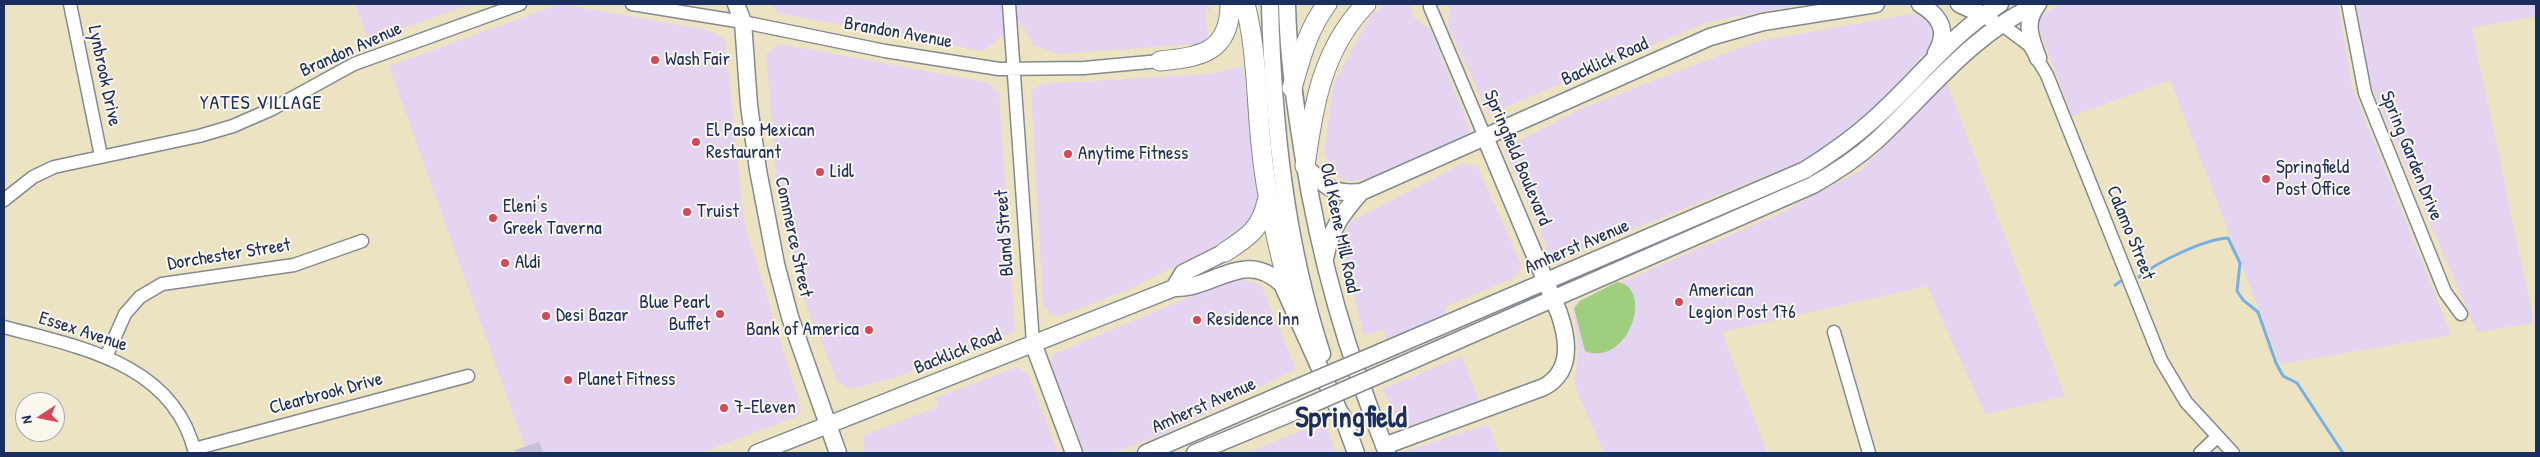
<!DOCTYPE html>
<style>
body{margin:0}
#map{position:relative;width:2540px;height:457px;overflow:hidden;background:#ece3c2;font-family:"Patrick Hand",sans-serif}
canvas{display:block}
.frame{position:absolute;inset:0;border:5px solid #1b2f5e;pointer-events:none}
.north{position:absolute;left:15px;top:392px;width:50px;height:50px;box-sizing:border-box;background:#fbf7ec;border:1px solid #a1a7b3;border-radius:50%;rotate:259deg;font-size:14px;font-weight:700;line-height:20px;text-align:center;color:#1b2f5e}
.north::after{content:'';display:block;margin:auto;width:18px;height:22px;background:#d1495b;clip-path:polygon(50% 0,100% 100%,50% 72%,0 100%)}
</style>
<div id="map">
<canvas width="2540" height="457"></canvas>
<div class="frame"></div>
<div class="north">N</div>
</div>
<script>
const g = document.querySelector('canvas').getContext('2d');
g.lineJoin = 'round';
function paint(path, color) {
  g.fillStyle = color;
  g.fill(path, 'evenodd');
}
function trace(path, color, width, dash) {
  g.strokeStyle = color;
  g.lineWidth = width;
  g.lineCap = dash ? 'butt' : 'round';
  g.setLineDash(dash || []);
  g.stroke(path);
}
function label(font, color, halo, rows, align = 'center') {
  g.font = font + ' "Patrick Hand",sans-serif';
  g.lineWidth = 4;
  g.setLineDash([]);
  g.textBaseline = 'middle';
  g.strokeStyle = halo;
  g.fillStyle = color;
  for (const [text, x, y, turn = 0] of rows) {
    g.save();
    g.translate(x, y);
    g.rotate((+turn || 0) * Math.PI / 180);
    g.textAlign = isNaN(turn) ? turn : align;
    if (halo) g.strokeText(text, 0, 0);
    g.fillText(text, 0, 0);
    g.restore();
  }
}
const built = new Path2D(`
 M355,4h117l-104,36z
 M560,4l148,26 17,9 19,183 57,186 -3,8 -98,37h-157l-4,-11 -14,5 -136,-381z
 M771,4h435l9,12 -10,-7 4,34 -151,11 -25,-9 -12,-23 -39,29 -204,-38z
 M1385,4h24l4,13 18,13 40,104 -97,42 -22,6 -15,-5 -13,-24 10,-70 36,-66z
 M1450,4h354l-97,18 -218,92 -41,-88z
 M2063,4h275l14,83 99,248 -171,29 -110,-284 -98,36 -37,-98z
 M2357,4h179v12l-64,12 62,295 -57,9 -109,-254z
 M1912,14l11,5 8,8 -1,21 -50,54 -45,38 -37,23 -234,93 -14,-2 -46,-105 76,-40 175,-67z
 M780,44l209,39 10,10 16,238 -119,46 -45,12 -13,-6 -37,-91 -24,-106 -11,-132z
 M1243,66l18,130 -8,23 -26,21 -97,49 -71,27 -9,-2 -7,-10 -12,-213 11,-7 168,-10z
 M1947,83l118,313 -80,18 -58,-128 -205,46 45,121h-163l-30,-69 5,-37 -6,-37 3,-8 203,-88 81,-43z
 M1464,163l14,5 43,96 -5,13 -72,30 2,7 -59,26 -4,-11 -19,7 -23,-92 9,-22z
 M1235,278l26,7 35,84 -132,65 -52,19 -28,-2 -33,-86 1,-10z
 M1462,356l17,45 -78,28 -18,-40z
 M1017,367l11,7 30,79h-194v-18l74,-28 -3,-9z
 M1324,421l12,32h-89z
 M1488,424l11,29h-92l-1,-2z`);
const industrial = new Path2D(`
 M539,442l4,11h-27l-1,-3z`);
const green = new Path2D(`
 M1617,282c38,5 11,86 -32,69l-11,-43 6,-7z`);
const stream = new Path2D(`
 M2139,277c18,-15 66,-38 89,-39l12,25 -3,28 6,9 15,12 18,51 7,13 14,7 46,70
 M2115,285l6,-4`);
const minor = new Path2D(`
 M70,4l31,152
 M632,4l111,18 142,29 114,18 85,-1 76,-7
 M1009,4l24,339
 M2348,4l17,89 80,199 16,22
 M1430,7l55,130
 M2001,24l28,21 18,30 114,285 25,42 47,51
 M4,200l29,-23 21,-10 145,-31 34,-10 39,-17 82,-45 166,-60
 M4,327c75,20 170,36 191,126
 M1834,332l35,121
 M106,357l19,-43 15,-17 22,-13 132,-19 68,-24
 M194,449l274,-73
 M2200,453l17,-16`);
const major = new Path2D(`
 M736,4l7,18 6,83 9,65 18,94 14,53 48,136
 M1270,4c3,118 15,237 52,350
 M1287,4c1,51 8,100 16,150 17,107 44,199 84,299
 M1920,4c20,12 29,27 16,49
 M1959,4l31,14
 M2038,4c-15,19 -7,34 0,54
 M1305,166c20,20 27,29 56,26l349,-155 53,-15 113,-18
 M1325,259c6,-31 16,-44 36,-67
 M1174,288l9,-15 42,-21
 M1033,343l41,110
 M1381,352l424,-182c24,-15 47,-31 68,-50 44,-39 77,-85 127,-116
 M1388,371l425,-186c23,-13 44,-27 63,-44 52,-48 95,-107 162,-137
 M1342,415l14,38
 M1384,446l160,-59c29,-16 24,-48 15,-74l-74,-176
 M757,453l417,-165c41,1 70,-40 108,-4l63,140
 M1146,453l148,-64
 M1195,453l106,-44`);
const highway = new Path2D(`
 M1245,4c12,45 11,93 16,140 5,54 18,107 32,160
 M1160,61c41,-4 70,-9 70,-57
 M1292,88c9,-31 16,-59 35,-84
 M1305,166c8,-59 17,-117 61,-162
 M1225,252c22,-14 37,-24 42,-51`);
const majorBridge = new Path2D(`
 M1294,389l87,-37
 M1301,409l87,-38`);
const markers = [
 [655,60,5,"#d1495b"],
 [696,142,5,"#d1495b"],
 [1068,154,5,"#d1495b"],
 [820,172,5,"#d1495b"],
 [2266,179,5,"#d1495b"],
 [687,212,5,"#d1495b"],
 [493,218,5,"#d1495b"],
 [505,263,5,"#d1495b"],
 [1679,302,5,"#d1495b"],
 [720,314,5,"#d1495b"],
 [546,316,5,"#d1495b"],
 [1197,320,5,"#d1495b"],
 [869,330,5,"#d1495b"],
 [568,380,5,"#d1495b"],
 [724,408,5,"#d1495b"]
];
const streetNames = [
 ["Brandon Avenue",898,33,10],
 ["Brandon Avenue",351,50,-24],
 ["Backlick Road",1605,62,-24],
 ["Lynbrook Drive",104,76,78],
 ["Spring Garden Drive",2411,156,68],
 ["Springfield Boulevard",1517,158,67],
 ["Old Keene Mill Road",1339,228,78],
 ["Bland Street",1005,233,-94],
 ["Calamo Street",2130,233,68],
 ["Commerce Street",793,237,78],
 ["Amherst Avenue",1577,247,-23],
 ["Dorchester Street",229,255,-9],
 ["Essex Avenue",83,332,18],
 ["Backlick Road",958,352,-22],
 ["Clearbrook Drive",326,394,-15],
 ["Amherst Avenue",1204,406,-24]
];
const poiNames = [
 ["Wash Fair",665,60],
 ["El Paso Mexican",706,131],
 ["Restaurant",706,153],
 ["Anytime Fitness",1078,154],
 ["Springfield",2276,168],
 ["Post Office",2276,190],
 ["Lidl",830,172],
 ["Eleni's",503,207],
 ["Greek Taverna",503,229],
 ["Truist",697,212],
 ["Aldi",515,263],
 ["American",1689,291],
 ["Legion Post 176",1689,313],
 ["Blue Pearl",710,303,"right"],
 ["Buffet",710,325,"right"],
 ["Desi Bazar",556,316],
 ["Residence Inn",1207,320],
 ["Bank of America",859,330,"right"],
 ["Planet Fitness",578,380],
 ["7-Eleven",734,408]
];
const neighbourhoodNames = [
 ["YATES VILLAGE",261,104]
];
const townNames = [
 ["Springfield",1351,419]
];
paint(built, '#e4d3f1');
paint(industrial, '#c6c0d9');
paint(green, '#9fcf7e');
trace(stream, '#77b0e7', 3);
trace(minor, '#848990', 15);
trace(major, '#848990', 19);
trace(highway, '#848990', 21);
trace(minor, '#fff', 12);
trace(major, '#fff', 16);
trace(highway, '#fff', 19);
trace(majorBridge, '#848990', 19, []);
trace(majorBridge, '#fff', 16);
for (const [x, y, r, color] of markers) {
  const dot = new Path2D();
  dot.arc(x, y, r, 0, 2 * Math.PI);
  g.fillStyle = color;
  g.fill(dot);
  trace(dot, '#fbf7ec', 2);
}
label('19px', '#1b2f5e', '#fbf7ec', streetNames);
label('19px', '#1b2f5e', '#fbf7ec', poiNames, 'left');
g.letterSpacing = '1px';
label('20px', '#1b2f5e', '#fbf7ec', neighbourhoodNames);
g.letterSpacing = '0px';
label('bold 29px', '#1b2f5e', '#fbf7ec', townNames);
</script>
